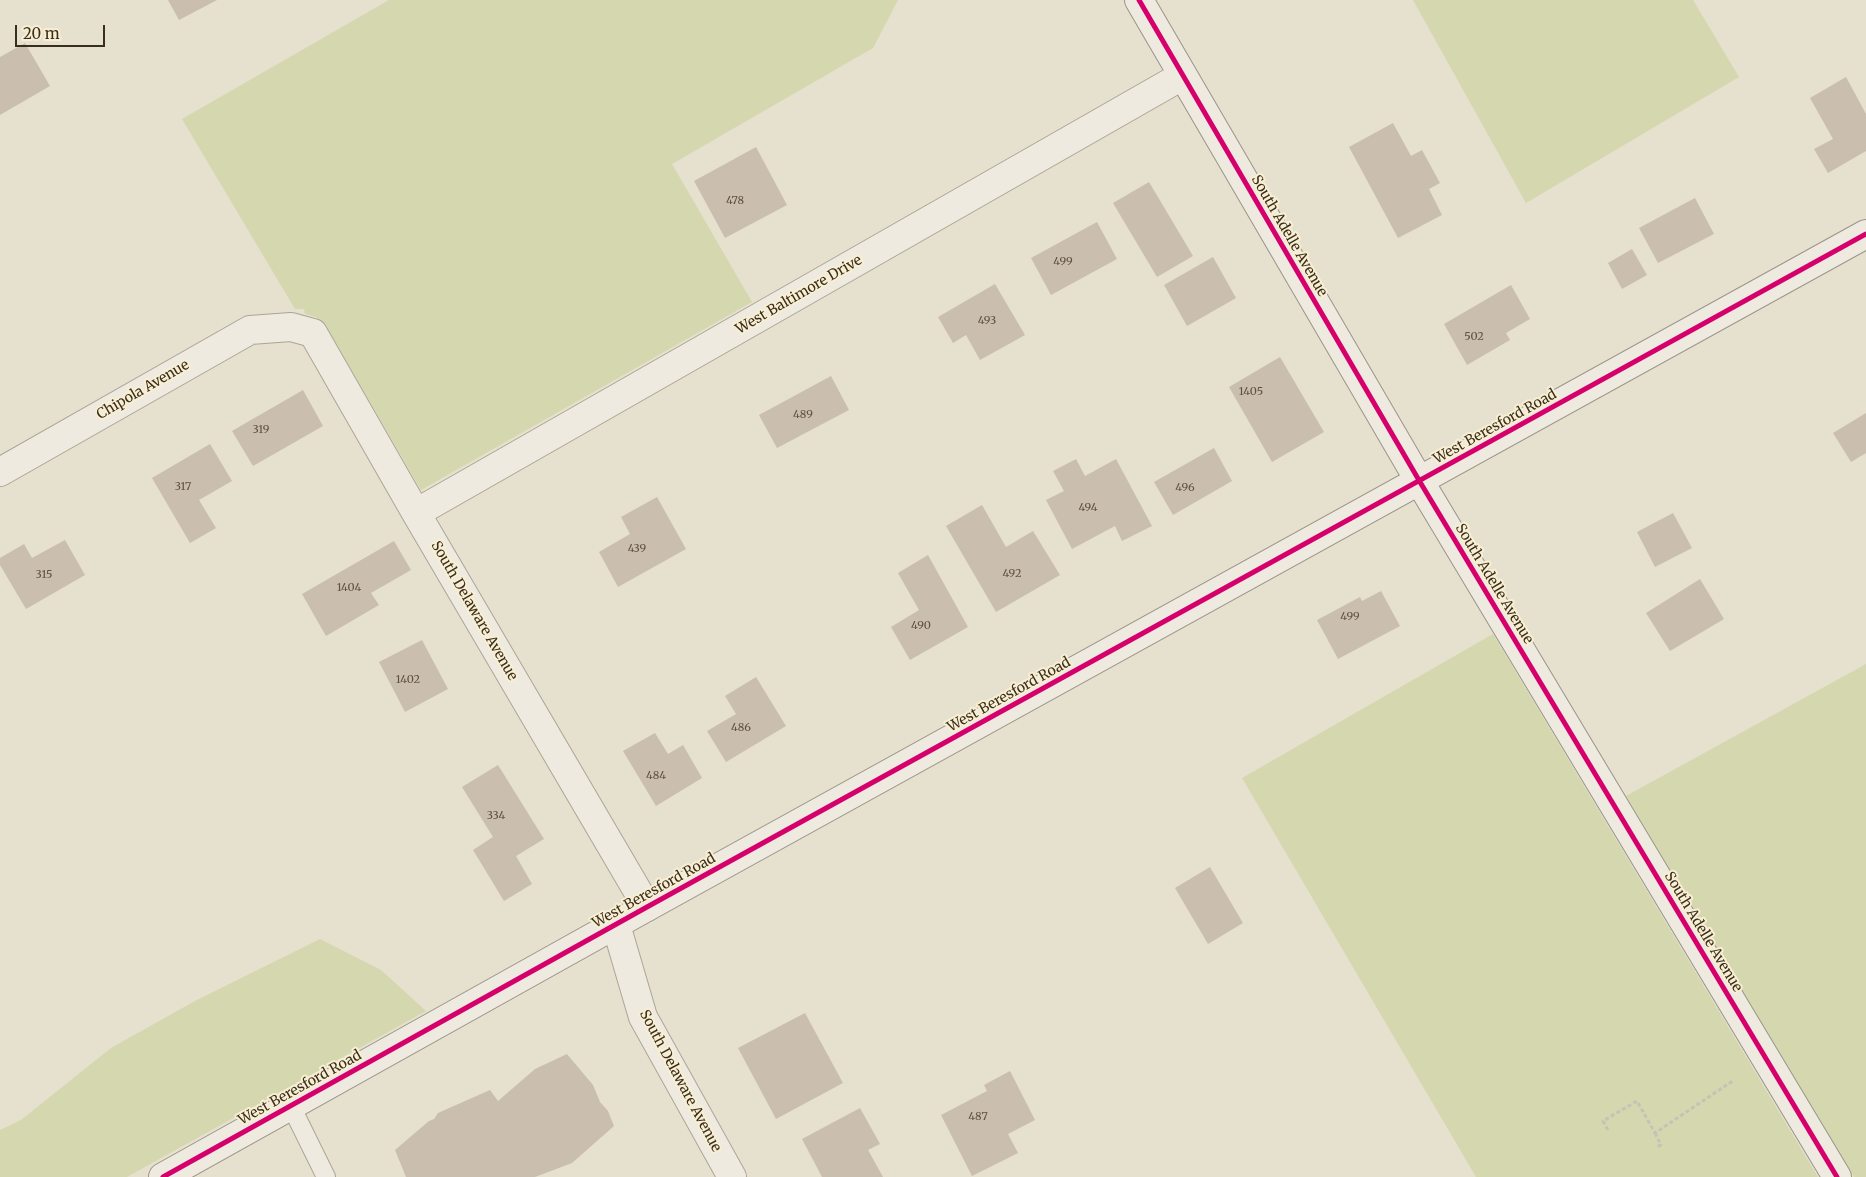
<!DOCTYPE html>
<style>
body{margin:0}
#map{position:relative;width:1866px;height:1177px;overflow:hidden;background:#e6e0ce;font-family:Merriweather,serif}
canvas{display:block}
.scale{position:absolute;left:15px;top:25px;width:90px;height:22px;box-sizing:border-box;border:2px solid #3b2d1d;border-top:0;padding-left:6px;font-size:15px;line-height:18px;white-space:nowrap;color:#3b2d1d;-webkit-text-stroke:4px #f8efd3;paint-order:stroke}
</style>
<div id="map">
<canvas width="1866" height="1177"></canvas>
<div class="scale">20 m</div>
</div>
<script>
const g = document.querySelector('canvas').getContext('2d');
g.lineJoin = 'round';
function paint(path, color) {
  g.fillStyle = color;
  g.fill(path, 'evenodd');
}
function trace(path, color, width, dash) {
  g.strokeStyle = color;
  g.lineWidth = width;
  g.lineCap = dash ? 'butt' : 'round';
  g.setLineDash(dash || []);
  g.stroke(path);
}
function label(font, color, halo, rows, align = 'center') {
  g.font = font + ' Merriweather,serif';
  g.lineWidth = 4;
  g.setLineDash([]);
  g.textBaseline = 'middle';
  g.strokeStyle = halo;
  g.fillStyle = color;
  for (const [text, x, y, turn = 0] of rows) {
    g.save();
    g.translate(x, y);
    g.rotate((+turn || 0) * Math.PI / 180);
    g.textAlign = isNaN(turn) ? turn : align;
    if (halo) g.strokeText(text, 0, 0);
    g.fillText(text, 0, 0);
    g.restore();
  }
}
const green = new Path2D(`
 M389,0h509l-25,48 -201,116 80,138 -331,188 -95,-164 -10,-9 -11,-3 -1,-5h-9l-113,-190z
 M1413,0h280l46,77 -213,126z
 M1493,634l325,543h-342l-234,-399z
 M1866,664v513h-12l-228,-381z
 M320,939l61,31 45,41 -299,166h-127v-47l21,-10 90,-72 84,-47z`);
const building = new Path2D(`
 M168,0h49l-38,20z
 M25,43l25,43 -50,29v-58z
 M1846,77l20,37v37l-38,22 -14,-24 19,-10 -23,-41z
 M1393,123l18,33 11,-6 18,33 -11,6 13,26 -44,23 -49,-91z
 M756,147l31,58 -62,33 -31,-57z
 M1149,182l44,74 -36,21 -44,-74z
 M1695,198l19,36 -56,29 -19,-35z
 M1097,222l20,37 -66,36 -20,-37z
 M1632,249l15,26 -25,14 -14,-26z
 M1213,257l23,41 -49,28 -23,-41z
 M995,284l30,51 -45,25 -14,-25 -13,8 -15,-26z
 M1511,285l19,34 -24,14 4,7 -43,25 -23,-41z
 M1280,357l44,75 -52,30 -43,-75z
 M831,376l18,34 -72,38 -18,-33z
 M303,390l20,36 -70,40 -21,-35z
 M1866,413v40l-15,9 -18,-29z
 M210,444l22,37 -33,19 17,28 -26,15 -38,-65z
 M1214,448l18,33 -59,34 -19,-33z
 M1076,459l9,17 31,-17 36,67 -30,15 -7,-15 -43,23 -26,-49 18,-9 -11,-20z
 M657,497l29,52 -68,38 -19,-35 31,-18 -9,-17z
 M982,505l24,42 27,-16 27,44 -64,37 -50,-86z
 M1673,513l19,35 -37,19 -18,-35z
 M65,540l20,35 -59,34 -26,-44v-7l24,-14 8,14z
 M394,541l17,29 -40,23 8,12 -53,31 -24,-42z
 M928,555l40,72 -58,33 -19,-33 28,-17 -21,-37z
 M1700,579l24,40 -54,32 -24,-38z
 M1381,591l19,35 -62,33 -21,-39 43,-23 2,4z
 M422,640l26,49 -43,23 -26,-50z
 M756,677l30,49 -60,36 -19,-31 29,-17 -11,-18z
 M655,733l13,21 15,-9 19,33 -46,28 -33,-55z
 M498,765l46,74 -28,17 16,28 -28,17 -31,-51 20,-13 -31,-50z
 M1210,867l33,56 -35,21 -33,-56z
 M805,1013l38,70 -67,36 -38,-71z
 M567,1054l26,31 7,17 8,9 6,15 -42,37 -37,14h-129l-11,-27 34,-29 5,-2 4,-6 52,-23 8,11 37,-32z
 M1010,1071l25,49 -27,14 10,19 -46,23 -31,-61 46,-24 -3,-6z
 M860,1108l20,36 -12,6 15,27h-61l-20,-38z`);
const path = new Path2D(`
 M1608,1130l-5,-9 34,-20 18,32 79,-53
 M1655,1133l6,12 -5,2`);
const lane = new Path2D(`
 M291,1106l35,71`);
const street = new Path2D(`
 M0,472l250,-142 41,-3 22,6 103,180 231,394
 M416,513l766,-437
 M616,925l27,92 89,160`);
const secondary = new Path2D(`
 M1139,0l281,482 417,695
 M163,1177l484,-270 1219,-673`);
const cycleway = new Path2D(`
 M1139,0l281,482 417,695
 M163,1177l484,-270 1219,-673`);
const numberNames = [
 ["478",735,201],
 ["499",1063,262],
 ["493",987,321],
 ["502",1474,337],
 ["1405",1251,392],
 ["489",803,415],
 ["319",261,430],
 ["317",183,487],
 ["496",1185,488],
 ["494",1088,508],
 ["439",637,549],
 ["492",1012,574],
 ["315",44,575],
 ["1404",349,588],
 ["499",1350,617],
 ["490",921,626],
 ["1402",408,680],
 ["486",741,728],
 ["484",656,776],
 ["334",496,816],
 ["487",978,1117]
];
const streetNames = [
 ["South Adelle Avenue",1289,236,60],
 ["West Baltimore Drive",799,295,-30],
 ["Chipola Avenue",143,390,-30],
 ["West Beresford Road",1495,427,-29],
 ["South Adelle Avenue",1494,584,59],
 ["South Delaware Avenue",474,611,60],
 ["West Beresford Road",1009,695,-29],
 ["West Beresford Road",654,891,-29],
 ["South Adelle Avenue",1703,932,59],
 ["South Delaware Avenue",680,1081,62],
 ["West Beresford Road",300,1088,-29]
];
paint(green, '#d5d7af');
paint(building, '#cabeae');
trace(lane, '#aca596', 20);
trace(street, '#aca596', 30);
trace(secondary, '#9b9486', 30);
trace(path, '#c7c1b6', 3, [4, 2.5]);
trace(lane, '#eeeae0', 18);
trace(street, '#eeeae0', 28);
trace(secondary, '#eeeae0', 28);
trace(cycleway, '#d6006c', 5);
label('11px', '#5f5141', null, numberNames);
label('14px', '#3b2d1d', '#f8efd3', streetNames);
</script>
